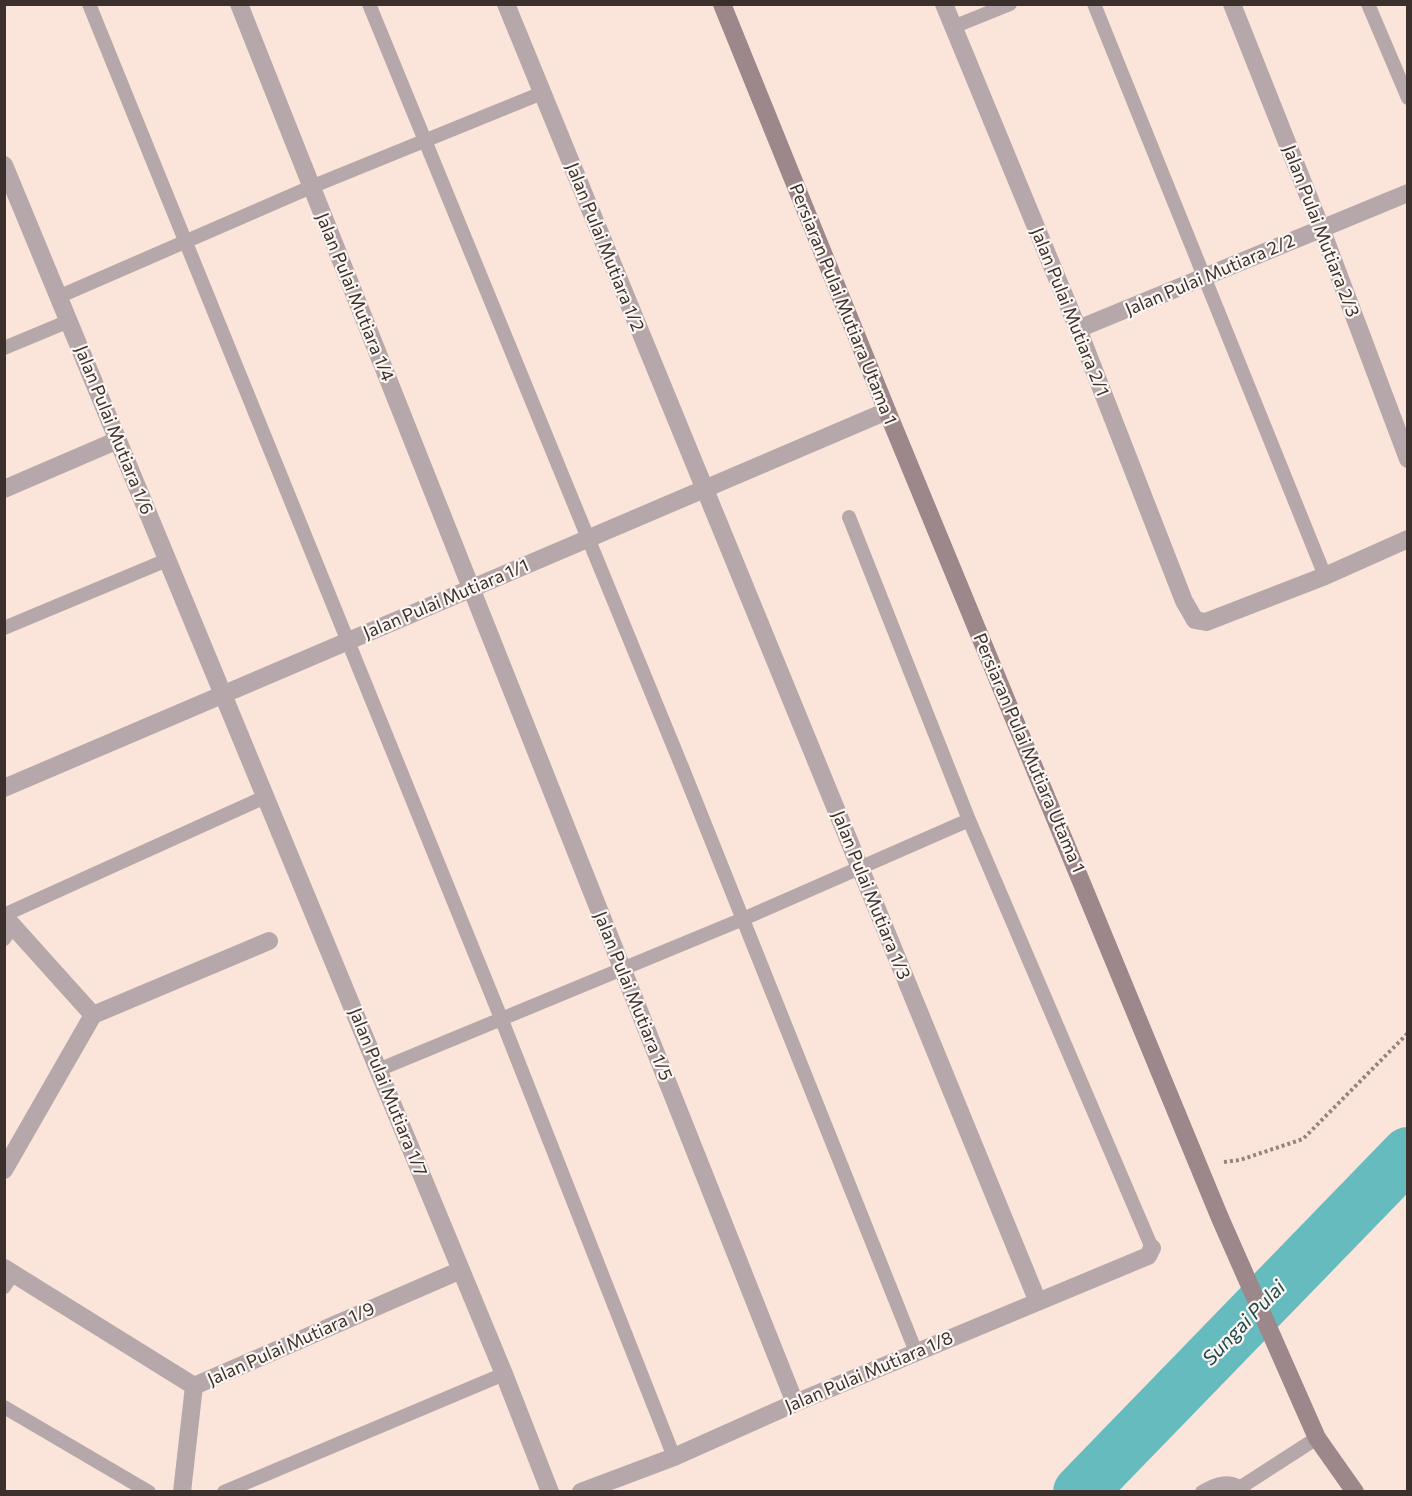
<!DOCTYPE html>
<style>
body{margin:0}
#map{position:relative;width:1412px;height:1496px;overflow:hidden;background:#fbe5da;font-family:Commissioner,sans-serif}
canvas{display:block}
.frame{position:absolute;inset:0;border:6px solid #3b302b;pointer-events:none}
</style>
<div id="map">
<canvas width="1412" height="1496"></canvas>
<div class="frame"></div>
</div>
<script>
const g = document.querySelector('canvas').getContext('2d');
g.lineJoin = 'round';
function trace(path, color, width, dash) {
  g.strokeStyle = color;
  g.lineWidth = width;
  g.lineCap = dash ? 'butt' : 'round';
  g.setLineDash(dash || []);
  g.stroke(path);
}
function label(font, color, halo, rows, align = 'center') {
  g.font = font + ' Commissioner,sans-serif';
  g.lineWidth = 4.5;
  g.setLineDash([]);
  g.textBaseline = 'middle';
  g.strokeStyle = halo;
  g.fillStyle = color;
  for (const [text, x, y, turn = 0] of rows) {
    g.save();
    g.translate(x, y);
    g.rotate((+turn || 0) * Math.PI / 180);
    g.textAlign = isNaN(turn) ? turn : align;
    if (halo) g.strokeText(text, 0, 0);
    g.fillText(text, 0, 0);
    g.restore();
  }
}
const river = new Path2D(`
 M1080,1492l328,-338`);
const path = new Path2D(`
 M1224,1162l16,-2 63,-21 105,-106`);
const lane = new Path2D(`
 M89,4l412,1014 173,439
 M369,4l315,768 232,580
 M1094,4l231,572
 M1368,4l40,94
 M953,27l57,-23
 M58,297l253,-110 231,-94
 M4,348l65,-27
 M849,517l120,303 183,428
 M4,628l163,-68
 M4,915l261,-118
 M4,939l9,-13
 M378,1070l365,-151 226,-99
 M4,1287l9,-13
 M4,1407l145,85
 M1241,1487l76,-49
 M224,1492l280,-118
 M1202,1492c13,-8 31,-15 42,0`);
const street = new Path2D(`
 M239,4l556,1399
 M506,4l532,1298
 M944,4l134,325 106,272 11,19 11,2 119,-46 83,-37
 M1232,4l89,224 87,231
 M4,165l500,1209 46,118
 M1078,329l330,-136
 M4,489l114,-49
 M4,788l883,-377
 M4,916l89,99
 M4,1170l89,-155 176,-74
 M4,1268l190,118 267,-116
 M182,1492l12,-106
 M581,1492l93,-35 121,-54 353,-147 4,-8`);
const secondary = new Path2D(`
 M722,4l165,407 333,807 97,220 38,54`);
const streetNames = [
 ["Jalan Pulai Mutiara 2/3",1321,231,69],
 ["Jalan Pulai Mutiara 1/2",605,247,68],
 ["Jalan Pulai Mutiara 2/2",1210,275,-23],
 ["Jalan Pulai Mutiara 1/4",355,297,68],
 ["Persiaran Pulai Mutiara Utama 1",843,304,68],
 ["Jalan Pulai Mutiara 2/1",1070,312,68],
 ["Jalan Pulai Mutiara 1/6",114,430,68],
 ["Jalan Pulai Mutiara 1/1",446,599,-23],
 ["Persiaran Pulai Mutiara Utama 1",1029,753,67],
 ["Jalan Pulai Mutiara 1/3",871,895,68],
 ["Jalan Pulai Mutiara 1/5",633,996,68],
 ["Jalan Pulai Mutiara 1/7",388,1092,68],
 ["Jalan Pulai Mutiara 1/9",291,1344,-24],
 ["Jalan Pulai Mutiara 1/8",869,1372,-23]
];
const waterNames = [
 ["Sungai Pulai",1244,1323,-46]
];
trace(river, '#66bbbf', 54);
trace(path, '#94847c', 4, [3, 3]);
trace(lane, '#b6a8aa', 14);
trace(street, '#b6a8aa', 18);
trace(secondary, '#9c888b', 18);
label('18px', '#3b302b', '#fcf6f3', streetNames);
label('italic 20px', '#21494b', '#fcf6f3', waterNames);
</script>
